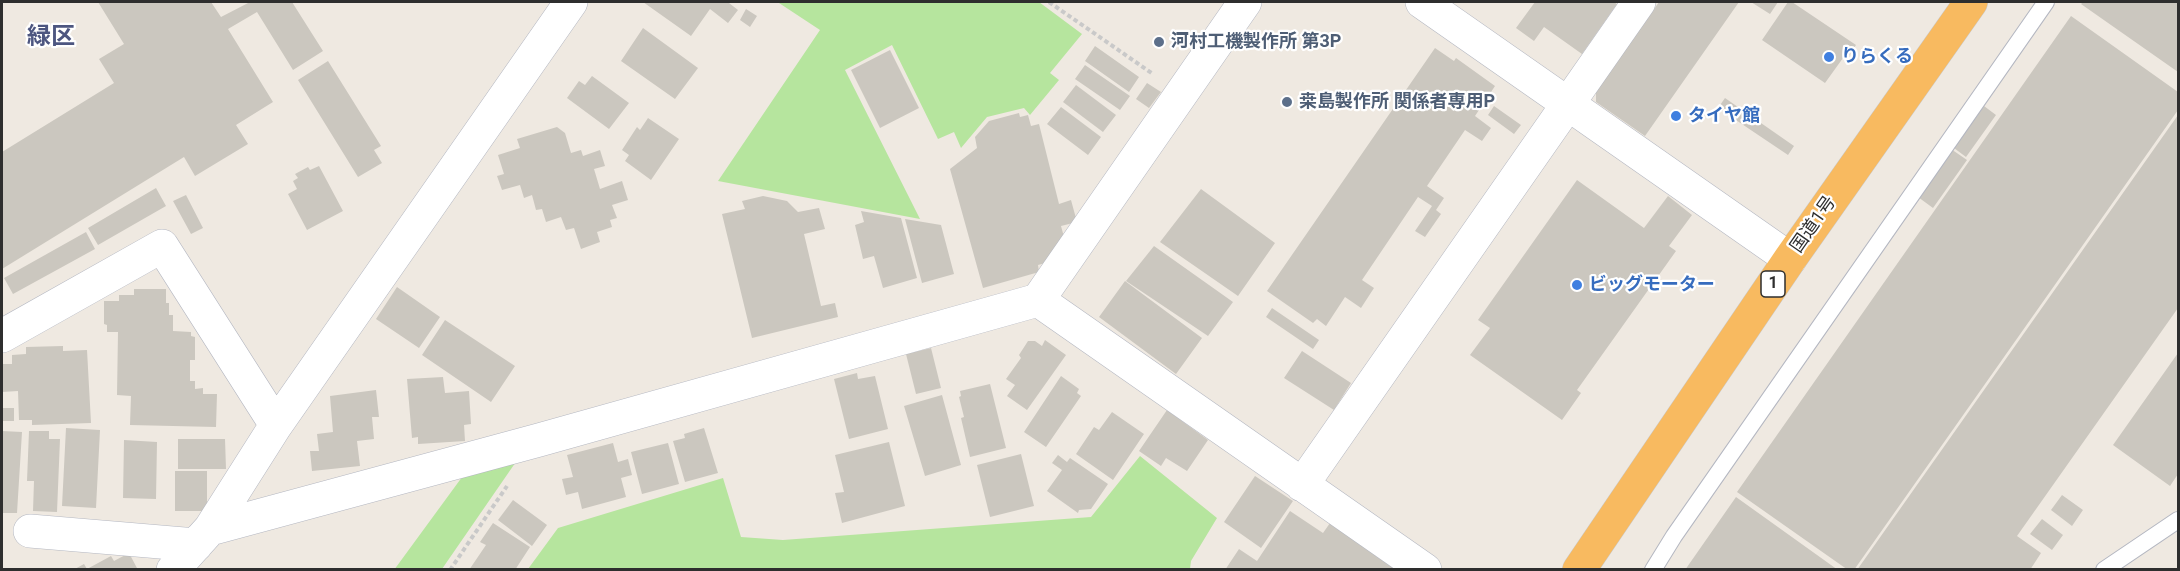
<!DOCTYPE html>
<meta charset="utf-8">
<style>
body{margin:0}
#map{position:relative;width:2180px;height:571px;overflow:hidden;background:#efe9e1;font-family:Roboto,sans-serif}
canvas{display:block}
.frame{position:absolute;inset:0;border:3px solid #2e2e2e;pointer-events:none}
</style>
<div id="map">
<canvas width="2180" height="571"></canvas>
<div class="frame"></div>
</div>
<script>
const g = document.querySelector('canvas').getContext('2d');
g.lineJoin = 'round';
function paint(path, color) {
  g.fillStyle = color;
  g.fill(path, 'evenodd');
}
function trace(path, color, width, dash) {
  g.strokeStyle = color;
  g.lineWidth = width;
  g.lineCap = dash ? 'butt' : 'round';
  g.setLineDash(dash || []);
  g.stroke(path);
}
function label(font, color, halo, rows, align = 'center') {
  g.font = font + ' Roboto,"Noto Sans JP",sans-serif';
  g.lineWidth = 4.5;
  g.setLineDash([]);
  g.textBaseline = 'middle';
  g.strokeStyle = halo;
  g.fillStyle = color;
  for (const [text, x, y, turn = 0] of rows) {
    g.save();
    g.translate(x, y);
    g.rotate((+turn || 0) * Math.PI / 180);
    g.textAlign = isNaN(turn) ? turn : align;
    if (halo) g.strokeText(text, 0, 0);
    g.fillText(text, 0, 0);
    g.restore();
  }
}
const green = new Path2D(`
 M780,2h259l43,32 -32,39 9,7 -29,35 -6,-7 -37,9 -26,31 -7,-16 -16,7 -46,-94 -47,25 75,149 -202,-38 102,-151 -41,-27z
 M520,456l-78,113 -48,1 71,-97z
 M1140,456l77,62 -26,43 -1,8h-662l30,-41 165,-50 18,59 42,3 308,-23z`);
const building = new Path2D(`
 M98,2h113l10,15 29,-15h42l31,49 -30,19 -36,-58 -29,17 45,73 -37,23 12,19 -53,32 -11,-19 -182,112v-117l112,-69 -15,-24 25,-15z
 M643,2h87l-1,1 9,7 -10,13 -18,-14 -19,27z
 M1535,2h79l3,2 -35,50 -38,-27 -10,14 -18,-13z
 M1659,2h80l-94,134 -49,-34v-10z
 M1751,2h27l-8,12z
 M1788,2h4l64,43 -10,15 -3,-2 -18,25 -63,-43z
 M2083,2h95v70l-97,-68z
 M746,9l11,7 -7,11 -10,-7z
 M2071,16l107,76v18l-324,460h-6l-111,-78z
 M643,28l55,40 -23,31 -54,-38z
 M1095,46l44,31 -10,15 -44,-31z
 M1435,48l19,13 2,-3 39,28 -20,30 16,12 -9,13 -17,-11 -38,56 17,12 -8,12 5,4 -16,23 -10,-6 17,-25 -14,-9 -56,83 12,8 -13,20 -16,-11 -19,29 -9,-7 -4,4 -46,-32z
 M890,50l29,58 -39,20 -29,-58z
 M328,61l53,85 -7,4 8,13 -24,14 -60,-97z
 M1085,65l45,31 -10,14 -45,-31z
 M592,76l37,27 -20,26 -42,-31 12,-17 6,4z
 M1147,83l14,9 -12,16 -13,-9z
 M1076,85l40,30 -13,17 -40,-30z
 M1725,98l69,48 -6,9 -70,-47z
 M1494,106l27,19 -7,9 -26,-19z
 M1984,106l12,9 -30,42 -12,-9z
 M1061,107l40,30 -13,18 -41,-31z
 M1019,113l1,4 8,-2 3,11 8,-2 20,80 12,-4 6,22 -16,4 3,11 -19,26 -7,2 1,7 -56,16 -33,-119 27,-21 -2,-11 14,-16z
 M2178,115v193l-161,228 24,17 -11,17h-173z
 M648,118l31,21 -28,41 -26,-19 4,-6 -7,-5 15,-23 3,3z
 M557,127l8,6 6,20 10,-3 2,6 17,-6 5,16 -11,3 6,20 22,-8 6,19 -16,5 5,13 -7,2 2,7 -15,5 3,10 -19,7 -7,-21 -8,2 -5,-13 -15,5 -4,-13 -6,1 -4,-15 -8,3 -4,-13 -18,5 -5,-14 7,-2 -6,-19 22,-7 -3,-9z
 M1951,149l16,11 -34,48 -15,-11z
 M319,166l24,45 -36,19 -19,-36 9,-5 -4,-8 5,-3 -3,-4 13,-7 2,3z
 M1577,180l67,48 24,-32 24,19 -23,31 7,5 -99,139 4,3 -19,27 -92,-65 20,-27 -12,-8z
 M156,188l10,18 -68,39 -10,-17z
 M1201,189l74,54 -37,53 -78,-54z
 M186,195l17,33 -12,6 -18,-33z
 M763,196l24,5 11,11 21,-4 6,21 -21,5 17,72 14,-3 3,14 -86,21 -30,-124 23,-5 -3,-8z
 M861,211l40,7 16,60 -34,10 -9,-32 -11,3 -8,-34 9,-3z
 M905,219l36,6 13,49 -32,9z
 M86,232l9,17 -82,45 -9,-16z
 M1154,246l79,56 -25,34 -82,-55z
 M1125,281l77,57 -26,36 -77,-57z
 M397,287l43,30 -21,31 -43,-29z
 M134,289h32v14h3v12h4v16l18,1v4l4,1v23h-5v21h5v8l8,-1v6h14l-1,33 -86,-2 1,-29 -14,-1 1,-63h-11v-7l-3,-1v-23h15v-6h15z
 M1272,308l47,32 -6,9 -47,-32z
 M445,320l70,46 -24,36 -69,-47z
 M1045,340l21,15 -39,55 -20,-14 8,-11 -9,-6 15,-21 -2,-3 9,-14h7l7,5z
 M63,346v5l24,-1 4,73 -59,2v-5h-13l-1,-29 -16,1v-28h10v-9l14,-1v-7z
 M931,348l10,40 -25,6 -10,-40z
 M1302,351l49,32 -17,27 -50,-32z
 M2178,353v121l-8,12 -57,-41z
 M857,373l1,6 17,-3 13,53 -39,10 -15,-60z
 M1061,376l18,13 -2,4 4,3 -35,51 -22,-15z
 M443,377l2,16 24,-2 2,33 -7,1 1,16 -47,3v-7l-6,1 -5,-59z
 M990,384l16,64 -36,9 -9,-39 3,-1 -5,-20 2,-1 -1,-5z
 M376,390l3,27h-7l2,22 -17,2 3,25 -48,5 -2,-20h9l-2,-17 16,-2 -3,-36z
 M942,395l19,70 -36,11 -21,-70z
 M2,408h12v13h-12z
 M1167,410l41,30 -21,31 -21,-13 -5,8 -22,-15z
 M1112,412l32,22 -31,46 -37,-26 18,-27 5,3z
 M66,428l34,2 -4,78 -34,-2z
 M704,428l14,45 -33,9 -12,-41 12,-3 -1,-4z
 M2,431l20,1 -5,81h-15z
 M29,431h20v8h11l-3,73 -24,-1 1,-30h-7z
 M178,439h47l1,30h-48z
 M124,440l33,2 -1,57 -33,-1z
 M889,442l16,64 -63,17 -7,-30 9,-1 -9,-37z
 M613,443l5,19 10,-3 4,16 -11,3 5,19 -44,12 -4,-17 -12,3 -4,-16 11,-2 -6,-22z
 M668,443l11,41 -37,10 -11,-42z
 M1021,454l13,52 -44,11 -13,-52z
 M1058,455l9,7 3,-4 38,26 -17,25 -12,1 -1,3 -31,-22 15,-21 -10,-7z
 M175,471h32v40h-32z
 M1255,476l38,25 -32,47 -37,-26z
 M2062,495l21,15 -11,16 -21,-16z
 M1736,497l102,73h-153z
 M513,500l34,25 -15,21 -34,-26z
 M1290,511l33,22 7,-10 66,47h-171l14,-21 18,12z
 M2042,519l21,16 -11,15 -22,-16z
 M493,523l37,24 -15,23h-46l17,-25 -6,-3z
 M129,553l9,17h-65l11,-6 3,5 24,-13 3,5z`);
const path = new Path2D(`
 M1049,2l104,72
 M450,570l57,-84`);
const service = new Path2D(`
 M1653,570l21,-34 372,-534
 M2104,570l74,-50`);
const minor = new Path2D(`
 M1422,2l368,257
 M1038,300l387,270
 M2,336l160,-90 114,179
 M1302,485l337,-483
 M210,529l329,-89 499,-140 207,-298
 M30,531l166,14
 M173,570l37,-41 66,-104 295,-423`);
const trunk = new Path2D(`
 M1579,570l211,-311 181,-257`);
const markers = [
 [1159,42,6,"#5c6f8a"],
 [1829,57,6,"#3f7fe0"],
 [1287,102,6,"#5c6f8a"],
 [1676,116,6,"#3f7fe0"],
 [1577,285,6,"#3f7fe0"]
];
const shields = [
 [1773,284,24]
];
const shieldNames = [
 ["1",1773,284]
];
const serviceNames = [
 ["河村工機製作所 第3P",1171,42],
 ["桒島製作所 関係者専用P",1299,102]
];
const shopNames = [
 ["りらくる",1841,57],
 ["タイヤ館",1688,116],
 ["ビッグモーター",1589,285]
];
const streetNames = [
 ["国道1号",1814,225,-55]
];
const districtNames = [
 ["緑区",51,38]
];
paint(green, '#b6e59e');
paint(building, '#cbc7bf');
trace(service, '#b4b7c1', 18);
trace(minor, '#b4b7c1', 34);
trace(trunk, '#c9c9c9', 34);
trace(path, '#c9c9c9', 4, [4.5, 3]);
trace(service, '#fff', 16);
trace(minor, '#fff', 33);
trace(trunk, '#f8ba60', 33);
for (const [x, y, r, color] of markers) {
  const dot = new Path2D();
  dot.arc(x, y, r, 0, 2 * Math.PI);
  g.fillStyle = color;
  g.fill(dot);
  trace(dot, '#fff', 2);
}
for (const [x, y, w] of shields) {
  const box = new Path2D();
  box.roundRect(x - w / 2, y - 13, w, 26, 4.5);
  g.fillStyle = '#fff';
  g.fill(box);
  trace(box, '#2e2e2e', 1.5);
}
label('bold 16px', '#2e2e2e', null, shieldNames);
label('bold 18px', '#4e5e75', '#fff', serviceNames, 'left');
label('bold 18px', '#366cbe', '#fff', shopNames, 'left');
label('18px', '#2e2e2e', '#fff', streetNames);
label('bold 24px', '#4d5680', '#fff', districtNames);
</script>
